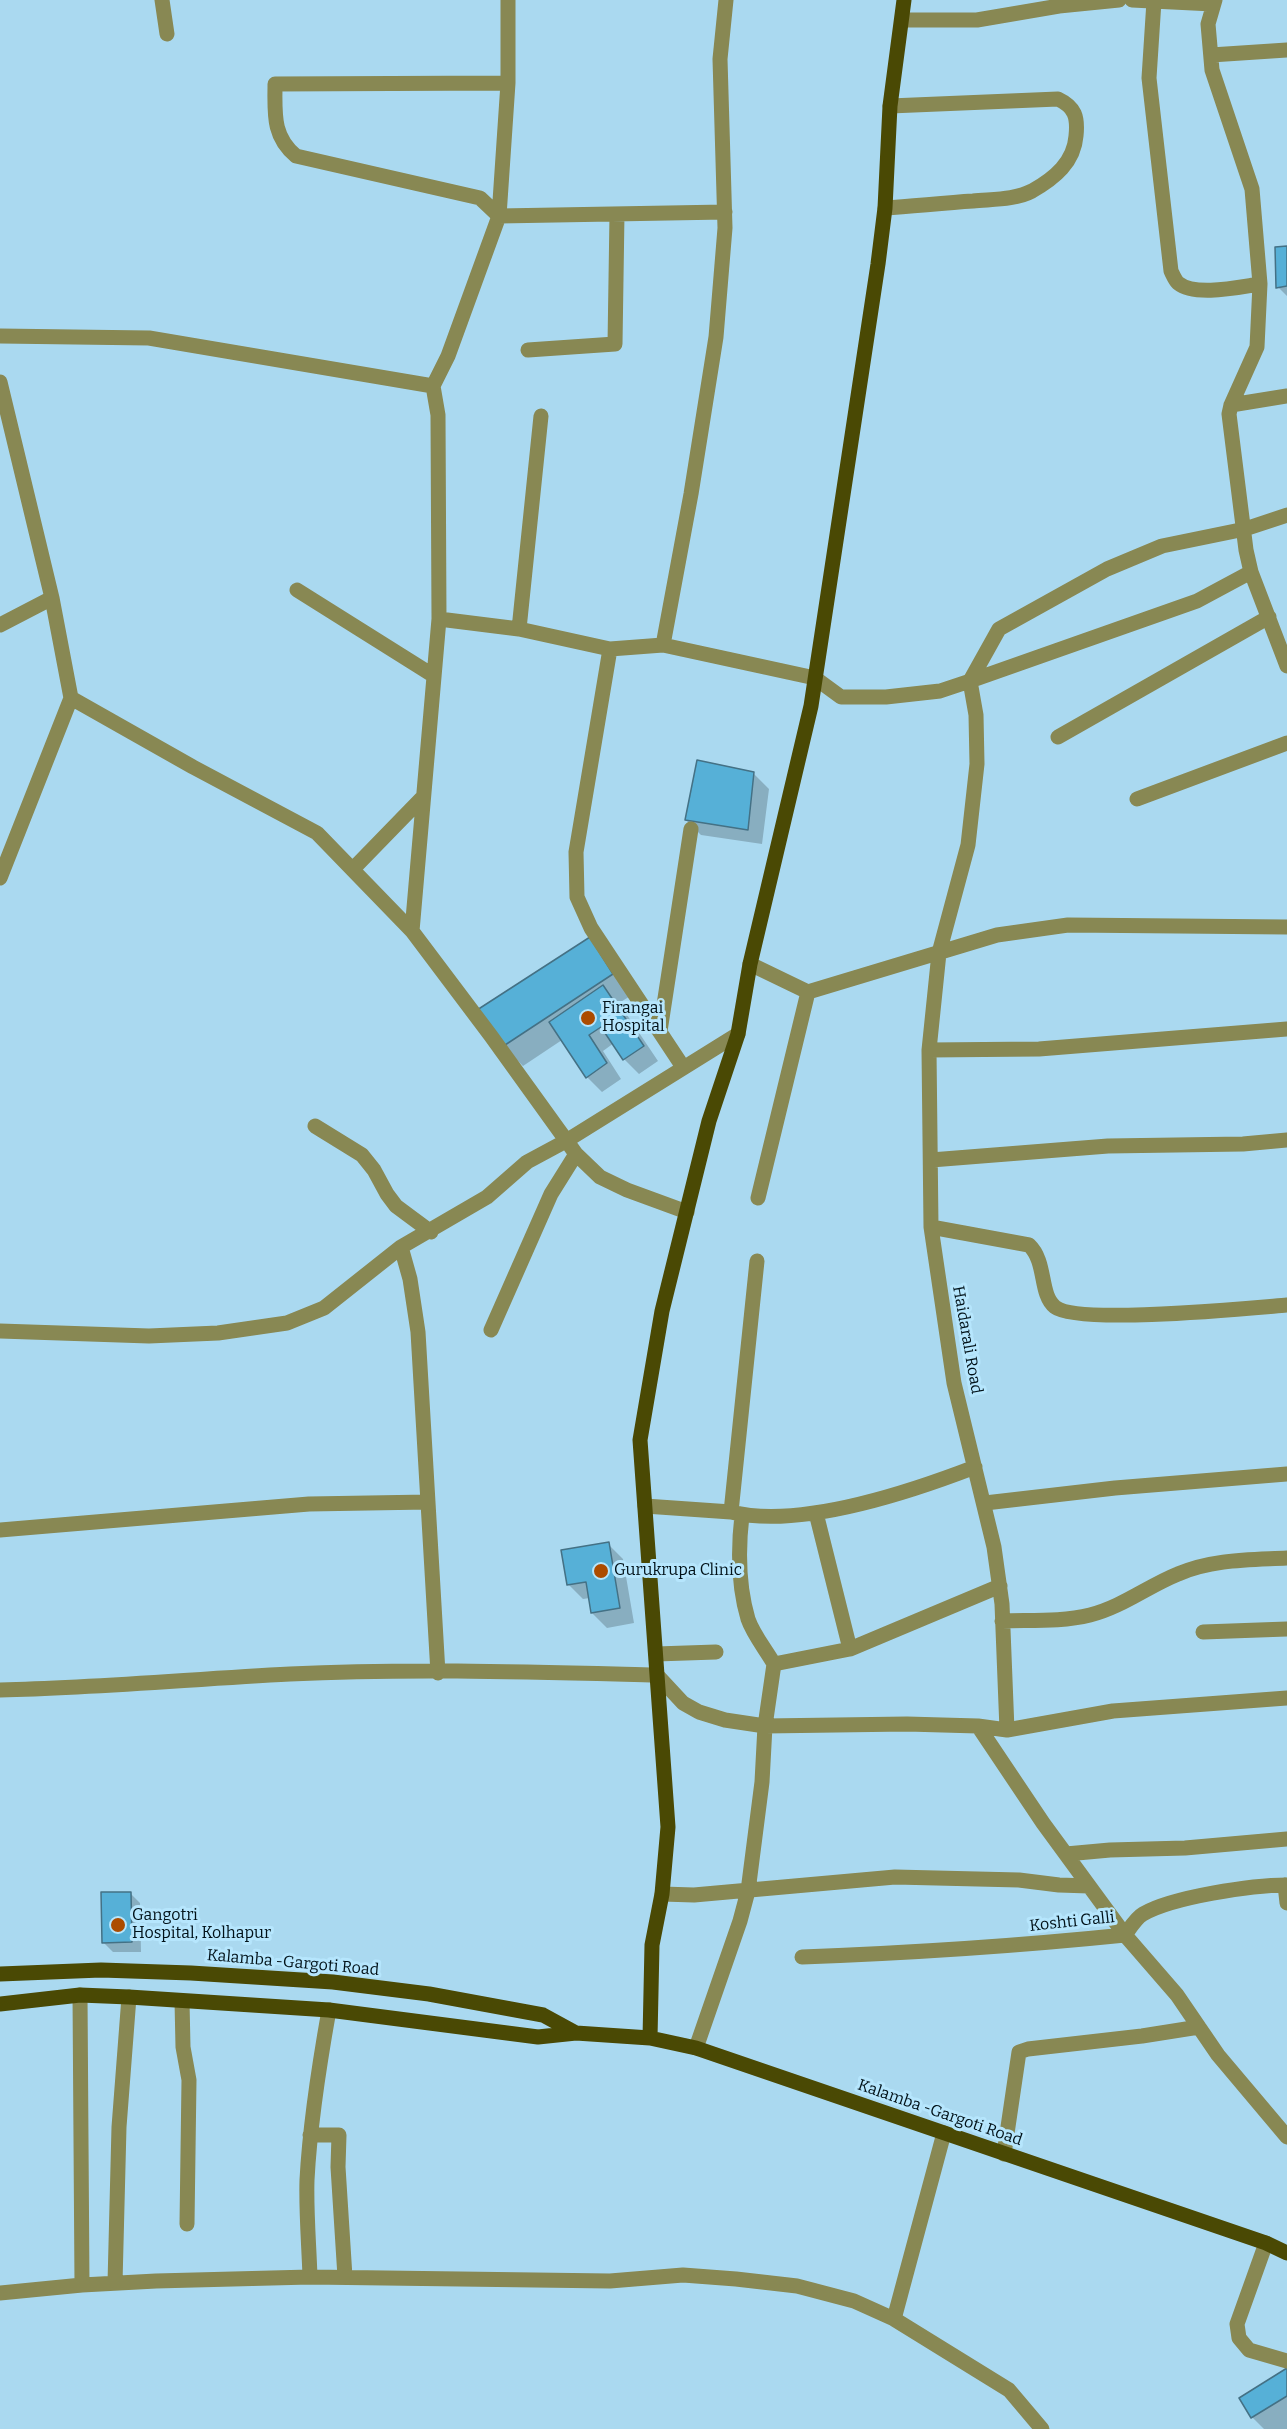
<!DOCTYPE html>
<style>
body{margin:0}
canvas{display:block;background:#aad9f0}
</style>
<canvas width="1287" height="2429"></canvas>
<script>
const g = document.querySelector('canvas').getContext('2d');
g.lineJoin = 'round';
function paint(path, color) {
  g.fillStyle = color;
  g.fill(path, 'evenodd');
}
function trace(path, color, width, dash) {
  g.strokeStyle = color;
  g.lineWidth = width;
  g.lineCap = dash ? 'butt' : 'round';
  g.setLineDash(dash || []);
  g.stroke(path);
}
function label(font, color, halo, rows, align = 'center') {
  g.font = font + ' Bitter,serif';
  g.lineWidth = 6;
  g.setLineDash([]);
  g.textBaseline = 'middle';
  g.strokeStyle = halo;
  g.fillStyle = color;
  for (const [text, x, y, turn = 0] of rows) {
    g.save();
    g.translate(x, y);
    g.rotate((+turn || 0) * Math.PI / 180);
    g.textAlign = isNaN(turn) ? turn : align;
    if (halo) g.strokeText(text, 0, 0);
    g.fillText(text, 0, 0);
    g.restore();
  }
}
const shadow = new Path2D(`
 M1287,248v48l-9,-9z
 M754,774l15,15 -7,55 -61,-9 -15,-15z
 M590,939l42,56 -13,8 39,58 -19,13 -15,-15 -10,-16 -11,8 18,28 -19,13 -15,-15 -25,-37 -39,26 -20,-20z
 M608,1544l15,15 11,64 -27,5 -15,-15 -2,-15 -7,1 -15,-15z
 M130,1893l10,10 1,49h-28l-10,-10z
 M1287,2370v59h-23l-12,-12 -11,-19z`);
const building = new Path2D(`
 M1287,246v40l-11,2 -1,-41z
 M697,760l57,12 -6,58 -63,-10z
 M590,937l23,37 -111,73 -25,-37z
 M603,985l41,61 -21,14 -22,-33 -12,8 18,28 -21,15 -37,-56z
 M609,1542l11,66 -29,5 -5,-31 -19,3 -6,-35z
 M101,1892h30l1,50 -30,1z
 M1287,2368v28l-36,22 -12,-20z`);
const minor = new Path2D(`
 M162,0l5,34
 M1132,0l81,4
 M1215,0l-7,24 4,46 40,119 8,95 -3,63 -26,58 -2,9 17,136 5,22 36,94
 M1154,1l-5,77 22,193c2,4 4,9 7,12 17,14 61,4 82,1
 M902,20h75l82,-14 60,-6
 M1211,55l76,-5
 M508,83l-233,1c0,29 -3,52 21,72l184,42 19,18 226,-4
 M885,208c29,-2 58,-5 88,-7 19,-2 42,-1 59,-10 23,-13 42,-29 44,-55 2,-19 -1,-29 -18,-37l-168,7
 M0,336l149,2 284,48
 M528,350l87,-6 2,-130
 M0,382l52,216 19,100 -71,180
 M1231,405l56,-9
 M297,590l137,86
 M439,619l80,10 91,20 53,-4 152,33 26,19h45l54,-6 30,-10 29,-52 108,-60 55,-23 83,-17 42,-14
 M0,625l52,-27
 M519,629l22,-213
 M663,645l28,-151 25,-157 9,-109 -5,-169 6,-59
 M610,649l-34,203 1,45 14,31 92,139
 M71,698l122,69 124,66 95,98 79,105 85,118 24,23 27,13 60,22
 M1058,737l211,-120
 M1137,799l150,-56
 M353,869l70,-72
 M412,931l27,-312 -1,-204 -5,-29 15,-30 51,-140 9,-133v-83
 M750,964l58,28 189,-57 71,-10 219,2
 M660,1031l31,-202
 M929,1050l110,-1 248,-20
 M315,1126l47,29 12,15 13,24 9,12 35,26
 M931,1160l177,-14 135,-2 44,-4
 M758,1198l50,-206
 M931,1227l98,18c18,17 10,49 26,62 23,18 195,1 232,-2
 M401,1247l9,32 8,53 20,341
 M491,1330l60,-136 25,-40
 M0,1331l149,5 69,-3 69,-10 37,-15 77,-61 86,-50 40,-35 39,-21 172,-107
 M985,1503l130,-15 172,-14
 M645,1506l86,6c69,17 179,-20 244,-45
 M731,1512l26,-251
 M816,1513l34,136
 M742,1515c-4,34 -4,70 6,104 5,15 18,31 26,45
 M0,1530l309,-26 119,-2
 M1002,1621c29,-1 60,1 88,-6 32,-8 58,-29 88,-41 35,-15 72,-14 109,-16
 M1203,1632l84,-3
 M656,1654l60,-2
 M0,1690c97,-2 193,-11 290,-16 122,-6 245,-2 367,1l26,28 16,9 26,8 40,6 142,-2 71,2 29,4 106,-19 174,-13
 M978,1726l65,97 82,112 52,60 41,60 69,82
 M1007,1730l-5,-126 -8,-57 -40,-164 -23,-156 -2,-177 10,-97 29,-108 9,-81 -1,-49 -6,-34 227,-80 54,-29
 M1066,1854l44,-4 75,-2 102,-9
 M1285,1885l2,18
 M662,1894l32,1 201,-18 124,3 40,5 30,1
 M802,1957c108,-4 215,-11 323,-22 5,-7 11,-17 18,-21 29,-17 109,-29 144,-29
 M80,1995l2,290
 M182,2001l1,46 6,33 -2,144
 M696,2048l44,-127 8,-30 14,-109 3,-56 9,-62 76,-15 150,-63
 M310,2135h29l-1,32 7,110
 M1004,2154l15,-102 9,-3 114,-13 57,-9
 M1266,2243l-29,81 2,14 10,12 38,11
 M310,2277c-1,-32 -4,-65 -3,-97 3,-58 12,-114 22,-170
 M115,2283l4,-156 10,-130
 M0,2293l82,-8 74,-4 154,-4 300,4 73,-6 53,4 61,7 57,15 40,18 115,71 33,39
 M894,2319l50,-186`);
const major = new Path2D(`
 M0,1974l101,-4 90,3 142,9 96,12 114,21 33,18
 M0,2004l80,-9 49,2 200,13 209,27 38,-4 74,5 46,10 570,195 21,10
 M650,2038l2,-93 10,-51 6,-67 -28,-387 22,-129 47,-190 29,-87 12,-70 61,-258 67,-442 7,-56 5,-102 14,-106`);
const markers = [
 [588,1018,8,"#ac4c00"],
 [601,1571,8,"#ac4c00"],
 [118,1925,8,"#ac4c00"]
];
const poiNames = [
 ["Firangai",602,1009],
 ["Hospital",602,1027],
 ["Gurukrupa Clinic",614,1571],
 ["Gangotri",132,1916],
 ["Hospital, Kolhapur",132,1934]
];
const streetNames = [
 ["Haidarali Road",967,1340,80],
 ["Koshti Galli",1072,1922,-6],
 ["Kalamba -Gargoti Road",293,1963,5],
 ["Kalamba -Gargoti Road",940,2113,19]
];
paint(shadow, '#0003');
paint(building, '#56b0d7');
trace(building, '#447185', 1.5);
trace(minor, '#888853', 15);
trace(major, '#4a4904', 15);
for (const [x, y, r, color] of markers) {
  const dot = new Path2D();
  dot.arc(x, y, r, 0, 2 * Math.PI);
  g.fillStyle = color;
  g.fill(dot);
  trace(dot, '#b6e6fd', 2);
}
label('16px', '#011118', '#b6e6fd', poiNames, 'left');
label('16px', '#011118', '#b6e6fd', streetNames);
</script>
